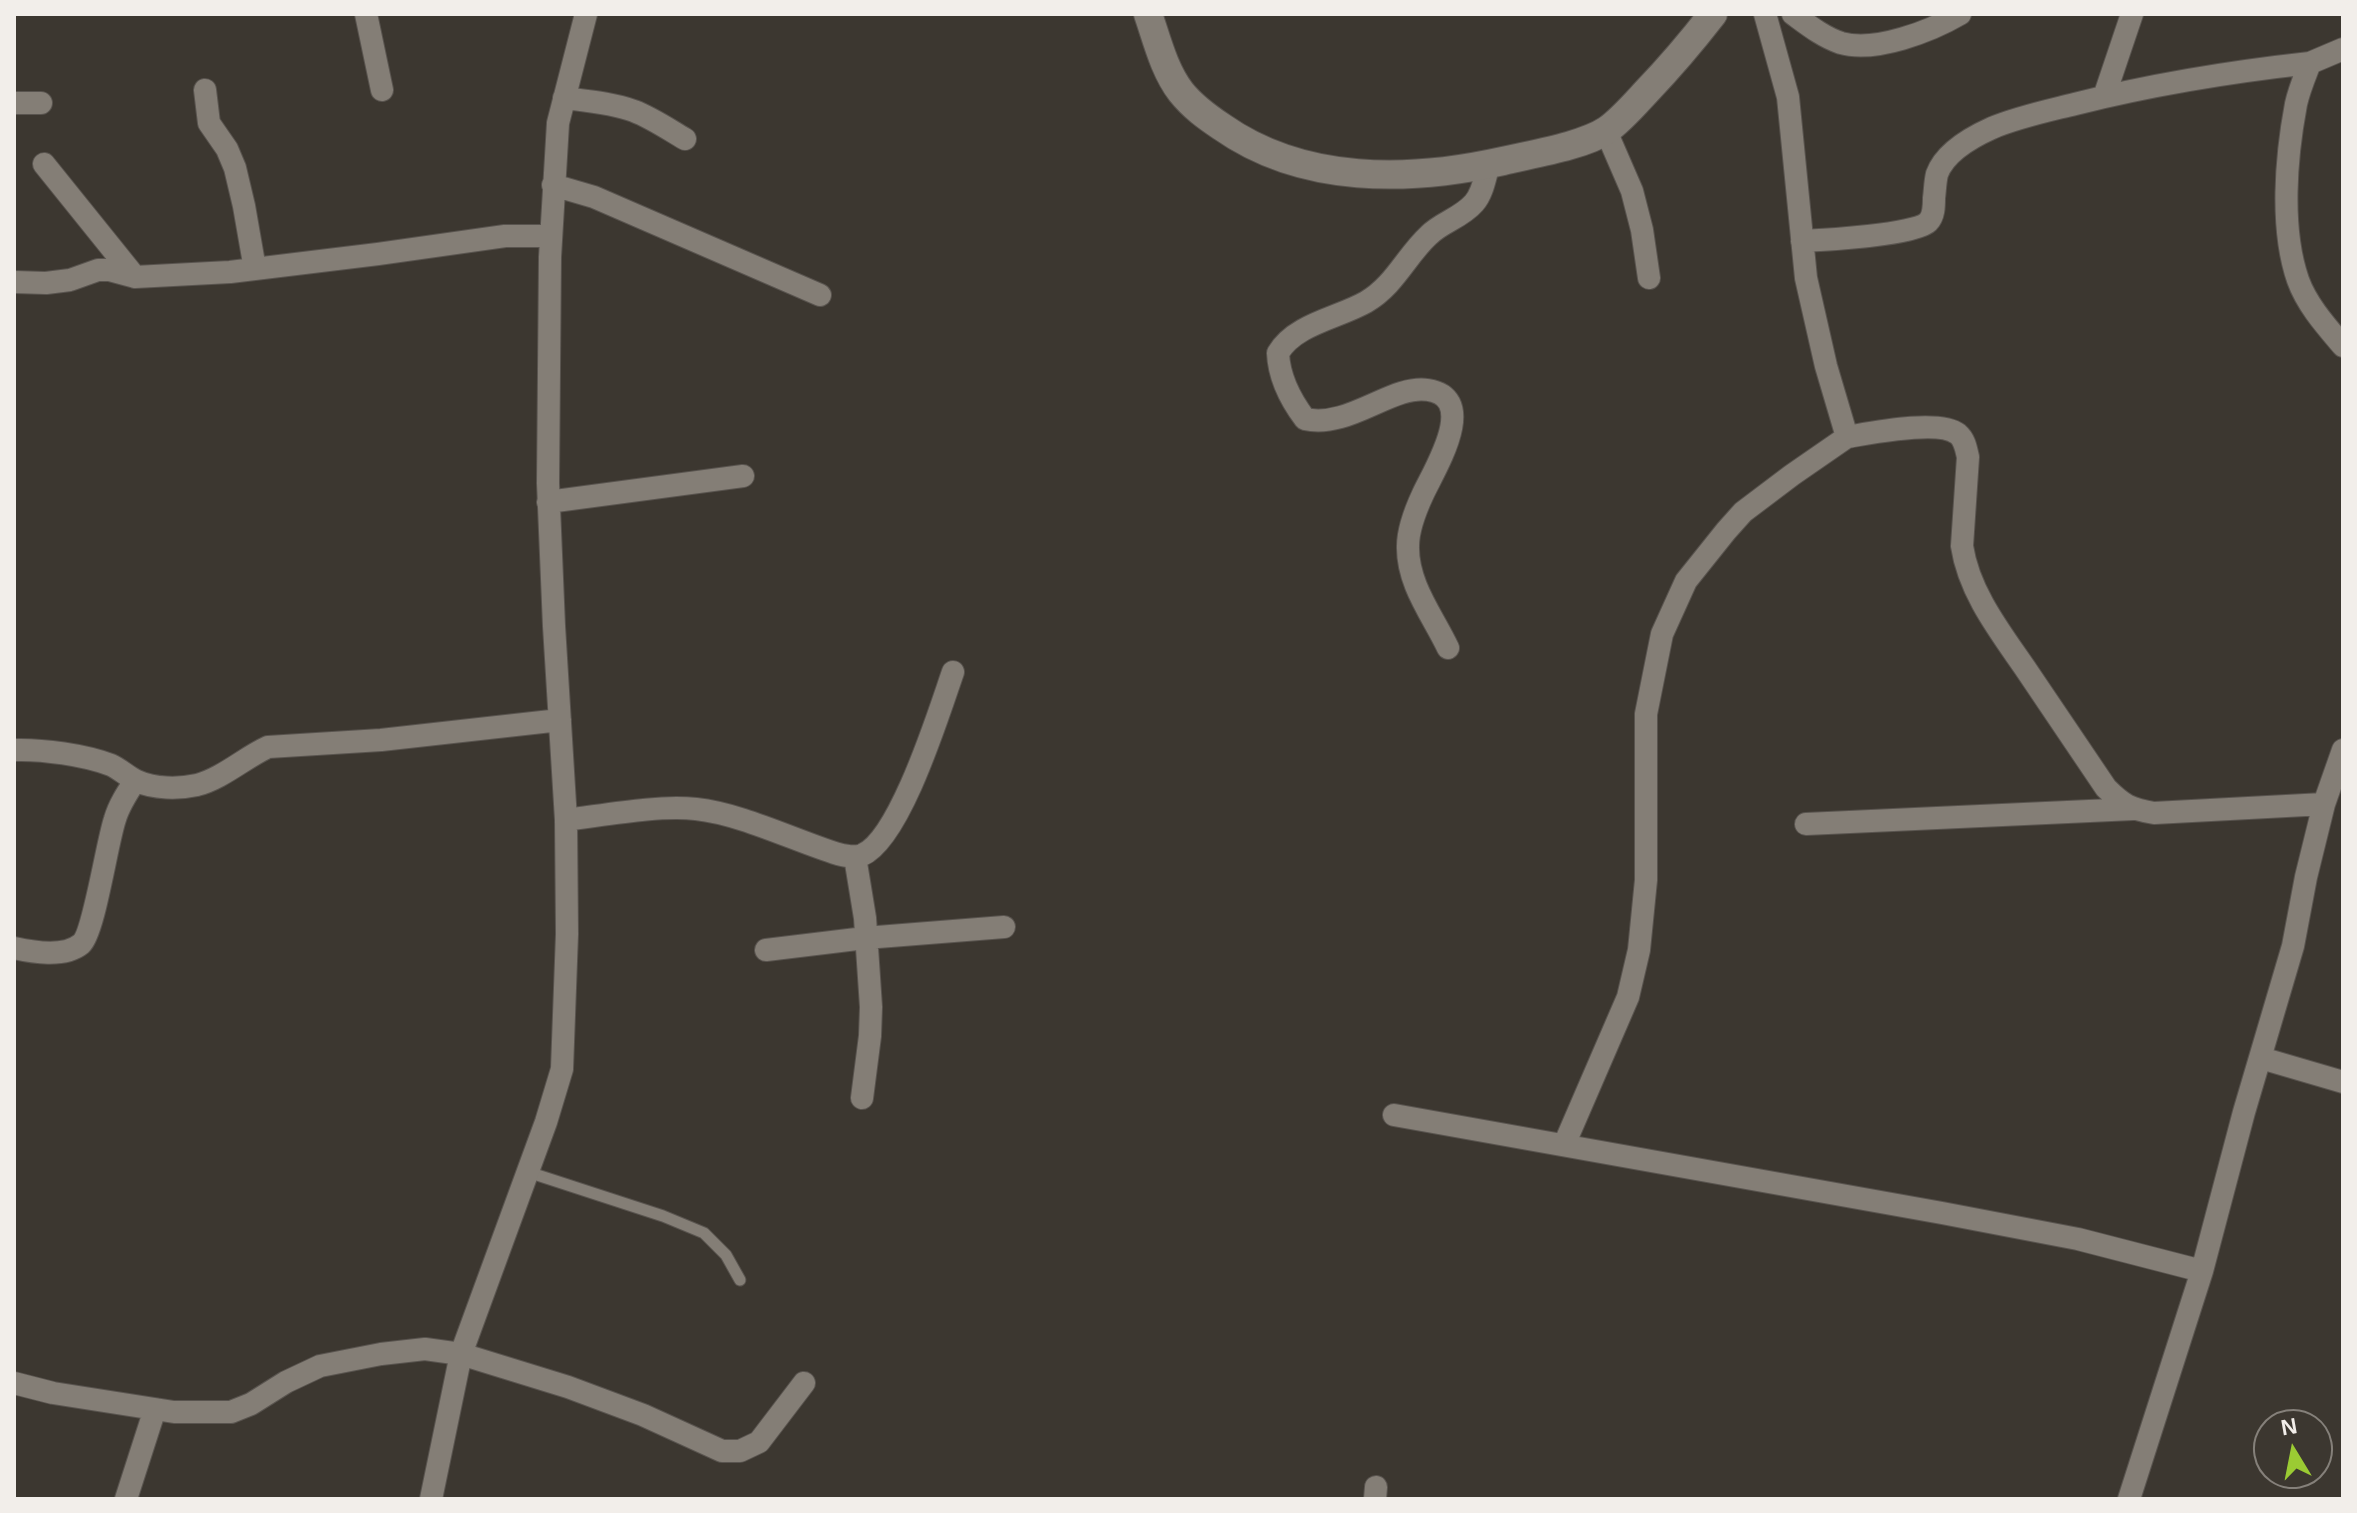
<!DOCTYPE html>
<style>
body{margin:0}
#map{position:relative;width:2357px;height:1513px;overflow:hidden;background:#3c3730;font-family:Arial,sans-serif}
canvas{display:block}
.frame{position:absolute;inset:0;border:16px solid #f2eeea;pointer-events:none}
.north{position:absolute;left:2253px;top:1409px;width:80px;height:80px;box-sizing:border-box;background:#3c3730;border:2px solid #85807a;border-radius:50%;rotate:350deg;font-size:22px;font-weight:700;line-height:32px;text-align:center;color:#f2eeea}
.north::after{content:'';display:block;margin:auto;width:28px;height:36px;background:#9bcb33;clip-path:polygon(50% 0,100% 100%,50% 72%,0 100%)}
</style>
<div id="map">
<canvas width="2357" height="1513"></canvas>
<div class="frame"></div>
<div class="north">N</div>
</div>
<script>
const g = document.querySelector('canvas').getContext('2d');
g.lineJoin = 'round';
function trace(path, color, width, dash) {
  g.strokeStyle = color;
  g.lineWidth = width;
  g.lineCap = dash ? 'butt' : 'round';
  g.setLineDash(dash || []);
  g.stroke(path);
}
const service = new Path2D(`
 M528,1172l135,44 41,17 22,22 14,25`);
const minor = new Path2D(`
 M366,14l16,76
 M1765,14l23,83 18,181 20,88 21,71c24,-4 92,-18 111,-3 7,6 8,15 10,23l-6,89c7,47 39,87 65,125 26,39 53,78 79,117 17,17 24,21 48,25l170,-9
 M1793,14c15,11 30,23 48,29 34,10 90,-12 119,-29
 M2343,49l-33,14c-5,13 -11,27 -14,41 -10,53 -16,124 2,176 9,25 28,46 45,66
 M205,90l4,33 18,26 8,19 9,38 11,63
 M2104,97l28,-83
 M564,98c23,3 48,5 70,13 18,7 34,18 51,28
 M14,103h27
 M1606,131l26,60 10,39 7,48
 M44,164l91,113
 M553,185l41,12 226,98
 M1802,241c22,-1 113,-6 126,-19 6,-6 6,-16 6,-24 1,-7 1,-16 3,-24 8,-22 35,-37 55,-46 26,-11 55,-17 83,-24 79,-20 153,-32 235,-41
 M14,282l32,1 24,-3 28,-10h11l26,7 95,-5 148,-18 127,-18h46
 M548,502l195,-26
 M1448,648c-15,-32 -41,-64 -40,-102 0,-17 8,-37 15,-52 11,-24 57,-96 5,-104 -36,-6 -79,39 -123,29 -15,-20 -26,-41 -27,-66 17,-29 60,-35 88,-51 29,-17 40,-46 63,-67 13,-13 32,-17 45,-32 9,-10 11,-26 15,-39
 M14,750c28,-1 71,5 97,15 9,4 17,12 26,16 17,8 42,8 60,4 26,-7 47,-27 71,-38l113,-7 179,-20
 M566,820c40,-5 91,-15 130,-11 46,5 97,31 142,45 8,2 16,4 24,1 38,-16 77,-143 91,-183
 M1806,824l327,-15
 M855,857l10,61 6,89 -1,29 -8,62
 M14,948c18,4 50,10 67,-4 13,-11 26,-102 34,-125 4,-14 12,-26 20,-38
 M766,950l99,-12 139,-11
 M2261,1058l82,24
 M1394,1115l548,98 136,26 124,32
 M1564,1145l64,-148 11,-47 7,-70v-166l16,-80 24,-53 40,-50 17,-19 49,-37 55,-38
 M14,1383l39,10 121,19h57l20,-8 35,-22 34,-16 61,-12 44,-5 36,5 107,33 75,28 79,36h18l19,-9 45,-59
 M126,1499l29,-90
 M431,1499l30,-145 85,-232 16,-53 5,-135 -1,-114 -12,-194 -6,-143 2,-226 8,-134 28,-109
 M1375,1499l1,-12
 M2129,1499l73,-228 42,-159 49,-166 13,-69 18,-73 19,-54`);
const tertiary = new Path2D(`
 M1148,14c9,26 16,56 33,78 12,15 26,25 41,35 81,57 187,55 281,34 29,-7 80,-15 104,-31 14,-10 27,-25 39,-38 24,-25 46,-51 67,-78`);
trace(service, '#59544f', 13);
trace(minor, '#59544f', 24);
trace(tertiary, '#59544f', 30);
trace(service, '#847e76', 11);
trace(minor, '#847e76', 22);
trace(tertiary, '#847e76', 28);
</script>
